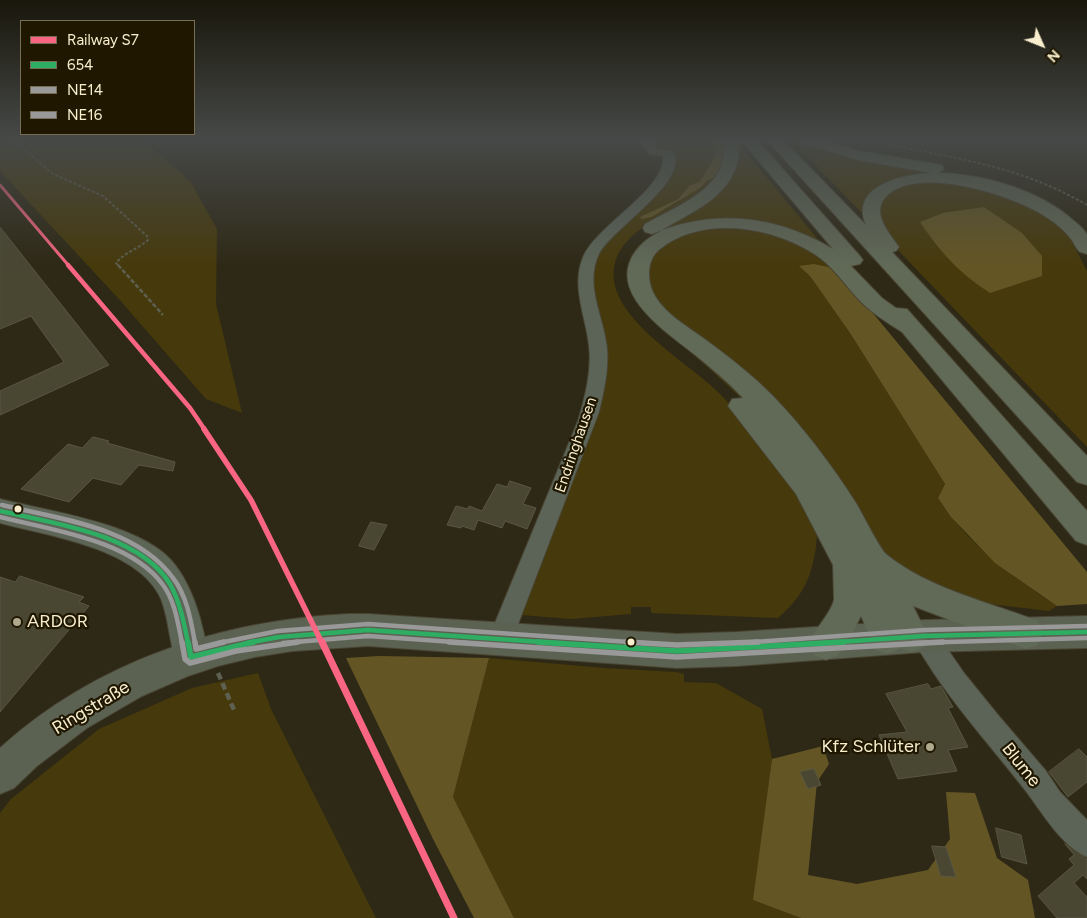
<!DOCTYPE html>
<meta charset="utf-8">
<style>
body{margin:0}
#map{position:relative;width:1087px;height:918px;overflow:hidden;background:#2e2916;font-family:Figtree,sans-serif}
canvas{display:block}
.legend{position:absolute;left:20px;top:20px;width:175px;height:115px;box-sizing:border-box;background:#1f1700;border:1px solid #766d52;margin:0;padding:6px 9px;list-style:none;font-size:15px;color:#f8eece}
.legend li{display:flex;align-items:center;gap:10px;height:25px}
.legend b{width:25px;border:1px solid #766d52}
.north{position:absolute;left:1017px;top:20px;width:50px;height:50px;-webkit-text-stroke:4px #1f1700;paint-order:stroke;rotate:134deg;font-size:14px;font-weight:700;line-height:20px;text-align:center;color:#f8eece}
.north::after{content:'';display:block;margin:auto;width:18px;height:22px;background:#f8eece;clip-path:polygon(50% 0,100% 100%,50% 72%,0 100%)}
</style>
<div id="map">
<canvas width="1087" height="918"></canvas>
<ul class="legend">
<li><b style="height:6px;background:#fa6682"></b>Railway S7</li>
<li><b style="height:6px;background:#2dae63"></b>654</li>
<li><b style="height:6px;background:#999"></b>NE14</li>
<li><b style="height:6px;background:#999"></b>NE16</li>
</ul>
<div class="north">N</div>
</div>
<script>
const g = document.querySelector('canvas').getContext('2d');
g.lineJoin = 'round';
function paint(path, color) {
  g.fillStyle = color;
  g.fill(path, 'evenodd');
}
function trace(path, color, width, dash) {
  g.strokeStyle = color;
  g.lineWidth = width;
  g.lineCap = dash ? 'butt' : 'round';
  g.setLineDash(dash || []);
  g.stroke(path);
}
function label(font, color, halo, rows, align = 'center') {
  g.font = font + ' Figtree,sans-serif';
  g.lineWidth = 4.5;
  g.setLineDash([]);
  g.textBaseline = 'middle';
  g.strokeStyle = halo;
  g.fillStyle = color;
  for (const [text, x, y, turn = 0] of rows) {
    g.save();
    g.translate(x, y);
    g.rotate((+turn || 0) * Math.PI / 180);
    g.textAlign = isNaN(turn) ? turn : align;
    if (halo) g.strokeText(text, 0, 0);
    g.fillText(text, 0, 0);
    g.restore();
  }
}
const green = new Path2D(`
 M0,140h143l47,41 27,48 -1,75 26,109 -36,-14 -88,-101 -118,-127z
 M647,140h69v7l-4,15 -12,19 -11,5 -11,13 -37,18c27,-1 52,-30 76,-41 -27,32 -91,46 -102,87 -14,52 74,99 104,130 17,18 36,37 51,57 8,11 15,24 22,36 5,9 24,33 25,42 1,6 -1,13 -1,19 -5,32 -13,49 -38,71l-127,-5v-6h-20v7l-60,5 -50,-4 74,-197 -5,-138 9,-32 75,-81 1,-18 -16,1z
 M791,140c23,0 53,14 77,19 75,17 162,16 219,75v6c-16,-20 -37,-34 -61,-44 -32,-13 -171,-45 -158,23z
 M738,146h3l84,102 -51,-21 -99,1 -43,51 88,90 34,41 -42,-39 -66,-57 -16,-24 -3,-17 4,-17 7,-10 25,-19 32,-20z
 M926,181l60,7 62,27 20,19 19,37v176l-195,-203 -15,-26 6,-22 18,-10z
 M709,229c31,-1 73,3 100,19 9,5 16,14 24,20l-33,-2 10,10 40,57 95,151 -7,14c32,49 72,76 119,108l-8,5 -94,-11 -55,-28 -42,-53 -206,-220c-1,-9 -5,-19 -4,-28 5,-28 38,-37 61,-42z
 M489,658l116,10 71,4 8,2v8l32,1 46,26 10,50 -18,141 47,18h-287l-61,-121z
 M258,673l13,36 105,209h-376v-105l11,-14 88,-70 93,-41z`);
const forest = new Path2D(`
 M716,140h8l3,14 -10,22 -10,5 -7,7 -48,29 -10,2 -2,-2 38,-18 11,-13 11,-5 12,-19 4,-15z
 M984,207l38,26 20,23v20l-52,17c-32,-21 -49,-40 -70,-71l23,-9z
 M814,264l19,4 34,38 220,266v32l-30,2 -62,-43 -44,-46 -13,-19 7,-14 -95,-151 -40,-57 -11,-10z
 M379,656l110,2 -36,139 61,121h-40l-41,-79 -87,-181z
 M823,746l6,18 -12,18 -9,93 49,9 71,-14 22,-31 -4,-47 29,1 22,65 31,22 7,38h-234l-48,-18 19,-141z`);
const building = new Path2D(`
 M0,227l109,138 -109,50v-24l64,-29 -33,-46 -31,13z
 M93,437l16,4 -2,2 68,19 -2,9 -34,-6 -18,20 -28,-7 -24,24 -48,-13 47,-45 14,4z
 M510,481l21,7 -8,16 13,4 -9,21 -22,-8 -3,7 -24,-8 -4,10 -12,-4 -1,2 -14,-3 9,-19 12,3 1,-3 13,5 15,-27 10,3z
 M371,522l16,3 -13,25 -15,-4z
 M20,576l64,21 -5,5 10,4 -89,106v-135l15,5z
 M928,684l3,5 10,-3 12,21 -5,1 20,39 -20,3 9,21 -59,8 -19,-44 28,-3 -21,-38z
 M1079,749l8,8v25l-19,15 -19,-25z
 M814,769l7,16 -13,4 -8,-17z
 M996,828l25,7 6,29 -25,-7z
 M1065,844l22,15v20l-4,-4 -9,8 13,14v21h-30l-19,-22 36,-31 -5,-6 5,-4z
 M932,846l14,1 10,30 -15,-1z`);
const pathFar2 = new Path2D(`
 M13,140l40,34 50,22 44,40 1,4c-10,9 -23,12 -32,23l3,3
 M865,140c80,17 150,23 222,65`);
const pathFar1 = new Path2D(`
 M118,265l45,50`);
const path = new Path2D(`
 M218,673l16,37`);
const street = new Path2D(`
 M639,140h11l7,9 16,2c17,31 -60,76 -74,103 -15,31 5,63 8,94 2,21 -3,43 -8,64l-87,228 -3,8 -9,4 -9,-4 -3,-8 90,-219c7,-24 14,-50 11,-75 -3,-30 -19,-61 -5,-91 16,-32 83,-67 79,-99l-14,-2z
 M924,624l9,4 31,45 34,42 48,56 14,21 27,28v37c-26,-11 -45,-45 -62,-67 -30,-39 -64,-76 -92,-118 -7,-12 -16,-23 -21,-36l3,-8z`);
const secondary = new Path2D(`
 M0,499c48,12 137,24 171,61 14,16 23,37 29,58 4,18 11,33 3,51l-12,5 -12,-5c-10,-22 -9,-47 -18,-70 -22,-51 -113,-63 -161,-76z`);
const primary = new Path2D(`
 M349,614h19l309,20 60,-2 187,-12 163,-4v32l-163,4 -187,14 -60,2 -309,-22 -75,5 -38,6 -37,9 -30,10 -46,20 -55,32 -50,38 -23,22 -14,6v-46c96,-87 222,-128 349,-134z`);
const highway = new Path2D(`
 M724,140h16c1,52 -39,67 -78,90 60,-21 117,-13 171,19l-92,-109h16l103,116 3,4 -3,4 -9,2 31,32 14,10 11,1 180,202v34l-11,-4 -174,-209c-14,-9 -29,-18 -41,-30 -14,-14 -25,-32 -41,-44 -43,-31 -116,-44 -160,-9 -13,10 -13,29 -7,43 11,23 38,36 57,51 22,16 43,33 62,52 32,33 59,69 84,108 6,10 24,46 30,51 41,34 103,48 152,67l5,12 -5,12 -12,4 -113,-43 15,30 -5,12 -12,4 -10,-4 -13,6 -12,-4 -15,-34 -9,18 -14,21 -12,5 -12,-5 -5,-12c6,-15 21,-28 25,-43l-1,-35 -37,-71 -68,-88 4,-7 11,-1c-15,-16 -32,-30 -49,-44 -30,-24 -97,-67 -51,-111 5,-5 13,-9 19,-13l-10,4 -7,-2 -2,-4 2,-4c24,-14 60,-27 74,-53 5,-10 5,-20 5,-31z
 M767,140h16l83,85c-17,-40 38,-51 66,-52l-74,-13 -56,-17 -2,-3h23l37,11 76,13 6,1 2,4 -5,4c45,1 101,17 135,48 4,3 11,9 13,14 0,5 0,13 0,19 -1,0 -6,-2 -7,-2 -4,-3 -6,-9 -9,-13 -6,-8 -14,-15 -22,-20 -32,-23 -136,-57 -165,-20 -12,16 7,36 15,48l-3,4 -4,1 195,204v29l-10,-3z`);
const bus1Far1 = new Path2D(`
 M0,511c52,12 139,23 170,73 10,18 14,39 18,59
 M247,643l32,-6 89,-7 188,13
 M826,643l98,-7 163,-4`);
const bus1 = new Path2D(`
 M188,642l3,15
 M538,642l139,9 167,-9
 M191,657l63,-15`);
const bus2Far1 = new Path2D(`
 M0,517c51,13 131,23 163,68 12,16 15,39 19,58
 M283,643l85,-7 100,7
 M913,643l174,-5`);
const bus2 = new Path2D(`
 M182,642l3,17 5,4 46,-12 62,-9
 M449,642l228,15 266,-15`);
const bus3Far1 = new Path2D(`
 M2,505c57,14 134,22 171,73 14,18 18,43 22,65
 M219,643l59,-12 90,-7 276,19
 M740,643l184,-13 163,-4`);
const bus3 = new Path2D(`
 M195,642l1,7 28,-7
 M626,642l51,3 81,-3`);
const rail1Far3 = new Path2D(`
 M0,185l69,81`);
const rail1Far2 = new Path2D(`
 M68,265l122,143 15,22`);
const rail1Far1 = new Path2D(`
 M204,429l47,71 71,143`);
const rail1 = new Path2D(`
 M322,642l132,276`);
const markers = [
 [18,509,4.5,"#f8eece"],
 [17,622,5,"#b1a98e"],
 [631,642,4.5,"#f8eece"],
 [930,747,5,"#b1a98e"]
];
const streetNames = [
 ["Endringhausen",576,445,-71]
];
const nearPoinames = [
 ["ARDOR",27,622],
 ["Kfz Schlüter",920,747,"right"]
];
const nearStreetnames = [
 ["Ringstraße",91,708,-31],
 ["Blume",1021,765,51]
];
paint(green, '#46390b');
paint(forest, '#645624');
paint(building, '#494732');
trace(building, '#585742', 1);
trace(street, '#494432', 2);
trace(secondary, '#494432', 2);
trace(primary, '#494432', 2);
trace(highway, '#494432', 2);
trace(pathFar2, '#5e6052', 2, [3, 2]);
trace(pathFar1, '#5e6052', 2.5, [4.5, 2]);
trace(path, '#5e6052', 4.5, [7, 4]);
paint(street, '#5c6457');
paint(secondary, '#5d6557');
paint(primary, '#5c6252');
paint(highway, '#616957');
trace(bus1Far1, '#2dae63', 4.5);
trace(bus1, '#2dae63', 5.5);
trace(bus2Far1, '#999', 4.5);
trace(bus2, '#999', 5.5);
trace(bus3Far1, '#999', 4.5);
trace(bus3, '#999', 5.5);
trace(rail1Far3, '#fa6682', 3);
trace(rail1Far2, '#fa6682', 4.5);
trace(rail1Far1, '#fa6682', 5.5);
trace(rail1, '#fa6682', 7);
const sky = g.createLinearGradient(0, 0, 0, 268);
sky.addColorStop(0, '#19170c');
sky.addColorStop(0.52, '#464947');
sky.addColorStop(1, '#46494700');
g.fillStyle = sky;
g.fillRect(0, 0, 1087, 268);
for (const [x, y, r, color] of markers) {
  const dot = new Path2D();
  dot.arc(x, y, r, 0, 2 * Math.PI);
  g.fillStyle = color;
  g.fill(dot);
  trace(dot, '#1f1700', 2);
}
label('15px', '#f8eece', '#1f1700', streetNames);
label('18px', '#f8eece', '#1f1700', nearPoinames, 'left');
label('18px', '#f8eece', '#1f1700', nearStreetnames);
</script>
